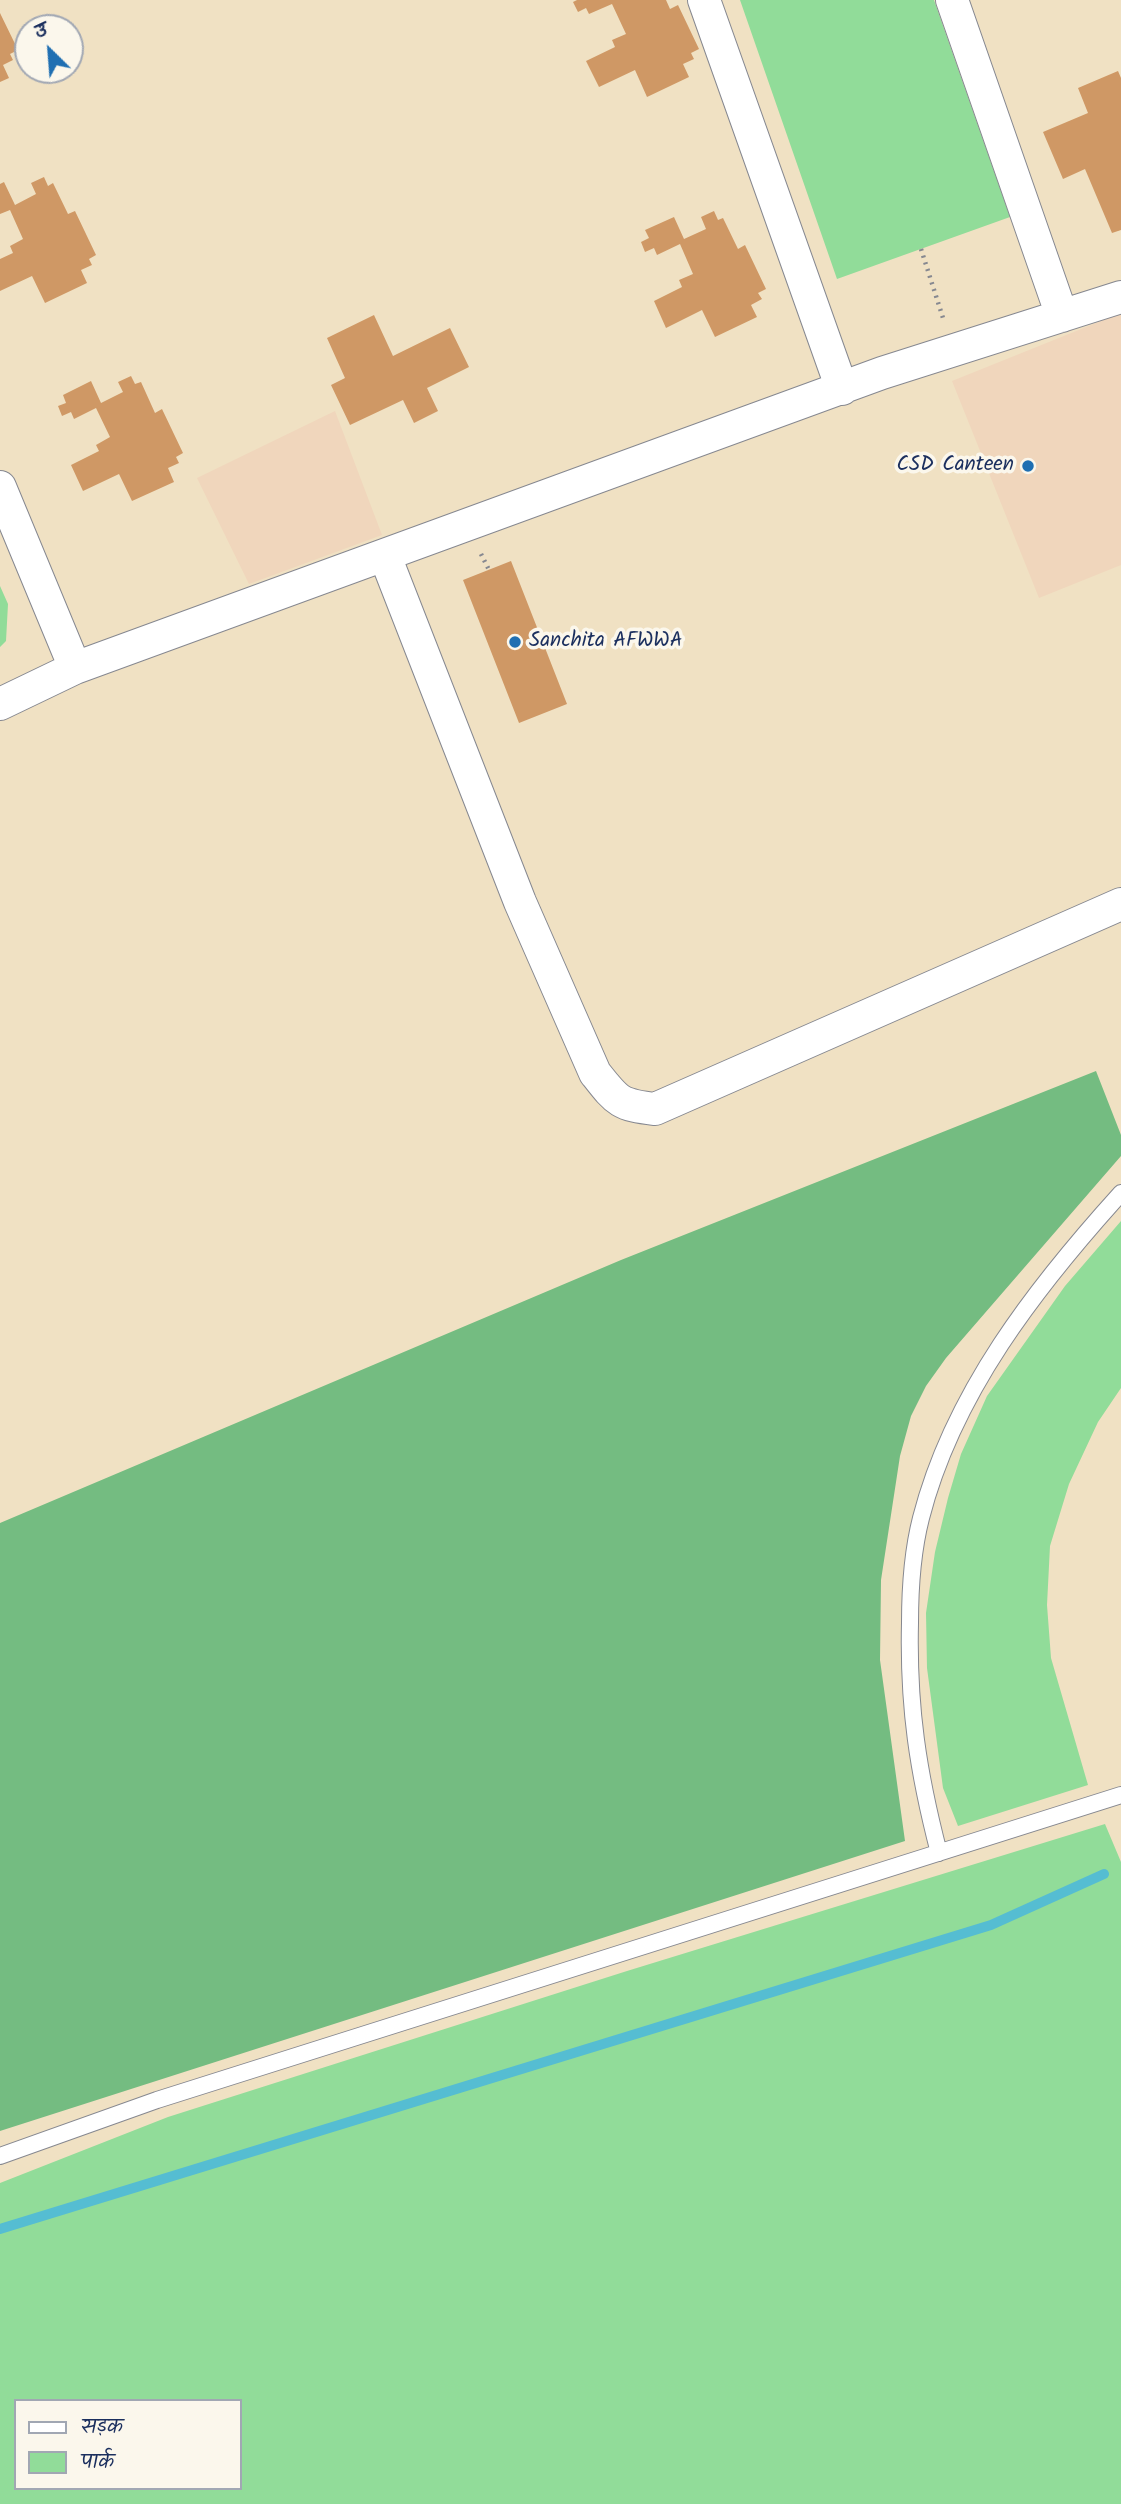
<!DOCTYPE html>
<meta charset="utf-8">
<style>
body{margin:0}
#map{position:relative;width:1121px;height:2504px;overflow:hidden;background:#f0e1c3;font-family:Kalam,"Playpen Sans Deva",sans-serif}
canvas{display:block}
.legend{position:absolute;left:14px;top:2399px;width:228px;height:91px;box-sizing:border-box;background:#fbf7ec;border:2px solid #a1a7b3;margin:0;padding:9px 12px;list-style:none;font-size:21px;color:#1b2f5e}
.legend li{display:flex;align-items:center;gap:14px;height:35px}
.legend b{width:35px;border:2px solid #a1a7b3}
.north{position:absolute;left:14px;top:14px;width:70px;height:70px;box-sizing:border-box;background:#fbf7ec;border:2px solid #a1a7b3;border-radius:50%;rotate:335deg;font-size:19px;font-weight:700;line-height:28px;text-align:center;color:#1b2f5e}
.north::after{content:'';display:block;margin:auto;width:24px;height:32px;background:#1f6fb2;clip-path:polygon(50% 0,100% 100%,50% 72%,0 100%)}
</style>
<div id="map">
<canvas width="1121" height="2504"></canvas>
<ul class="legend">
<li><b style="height:9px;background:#fff"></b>सड़क</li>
<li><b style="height:19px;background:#91dc99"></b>पार्क</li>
</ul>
<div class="north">उ</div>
</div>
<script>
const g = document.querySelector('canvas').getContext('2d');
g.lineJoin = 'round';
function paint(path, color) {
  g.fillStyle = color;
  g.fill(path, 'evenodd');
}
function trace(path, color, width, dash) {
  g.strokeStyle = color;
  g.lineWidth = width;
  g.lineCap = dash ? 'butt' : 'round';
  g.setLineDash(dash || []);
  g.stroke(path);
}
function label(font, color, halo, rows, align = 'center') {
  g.font = font + ' Kalam,sans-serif';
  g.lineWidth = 7;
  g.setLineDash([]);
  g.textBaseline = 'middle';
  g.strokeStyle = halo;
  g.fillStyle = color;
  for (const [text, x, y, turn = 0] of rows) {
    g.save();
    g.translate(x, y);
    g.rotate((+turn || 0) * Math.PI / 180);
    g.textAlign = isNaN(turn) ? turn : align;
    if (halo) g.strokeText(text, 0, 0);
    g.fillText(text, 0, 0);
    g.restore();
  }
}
const built = new Path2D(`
 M1121,313v252l-82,33 -87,-217z
 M335,411l47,124 -133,49 -52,-106z`);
const green = new Path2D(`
 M740,0h194l76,217 -173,62z
 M0,586l8,18 -2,37 -6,6z
 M1121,1221v167l-23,34 -29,62 -19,62 -3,59 4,53 37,127 -130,41 -15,-38 -16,-120 -1,-55 9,-61 13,-54 13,-44 26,-58 78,-110z
 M1105,1824l16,38v642h-1121v-321l168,-66 459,-146zM16,2401h224v87h-224z`);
const forest = new Path2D(`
 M1096,1071l25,64v21l-175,202 -20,28 -15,30 -11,40 -19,124 -1,80 25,181 -905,290v-608l621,-263z`);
const stream = new Path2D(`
 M0,2229l991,-304 113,-51`);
const building = new Path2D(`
 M577,0h89l4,9 8,-4 21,44 -8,4 3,6 -11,5 6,13 -42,20 -12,-27 -36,17 -13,-26 29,-14 -3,-7 14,-6 -14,-30 -23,10 -3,-6 -8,4 -5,-10z
 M0,13l18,37 -8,4 3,6 -10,5 6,13 -9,4z
 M1118,71l3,7v152l-9,3 -27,-64 -22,10 -20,-47 45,-19 -10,-25z
 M44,177l4,9 5,-3 15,31 7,-3 21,44 -7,4 3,6 -11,5 6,13 -42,20 -13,-27 -32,15v-32l13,-6 -3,-7 13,-7 -13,-29 -10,4v-30l4,-2 11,23 21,-11 -5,-11z
 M714,211l4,9 5,-2 15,31 7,-4 21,44 -8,4 4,6 -11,6 6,12 -42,20 -13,-27 -36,18 -12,-27 28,-14 -3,-7 14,-6 -13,-30 -23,11 -3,-7 -9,4 -4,-10 8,-4 -4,-8 29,-13 10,22 22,-10 -5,-12z
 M374,315l19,41 57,-28 19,39 -42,21 11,23 -24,12 -11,-23 -53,25 -19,-40 14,-7 -18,-40z
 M131,376l4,8 6,-2 14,31 7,-4 21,44 -7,4 3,6 -11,5 6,14 -42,19 -13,-27 -36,17 -12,-26 28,-14 -3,-6 14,-8 -14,-29 -22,11 -3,-7 -9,4 -4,-10 8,-3 -3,-8 28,-14 10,22 22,-11 -5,-10z
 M511,561l56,143 -48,19 -56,-143z`);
const path = new Path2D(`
 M921,249l22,69
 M481,554l8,16`);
const lane = new Path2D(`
 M939,1853c-21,-81 -31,-146 -29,-230 0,-35 2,-70 11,-105 32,-125 115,-231 200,-325
 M0,2156l157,-56 964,-305`);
const street = new Path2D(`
 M704,0l138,389
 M952,0l110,316
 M0,487l75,181
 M385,556l135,346 75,171c22,28 24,32 60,36l466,-205
 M0,704l75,-36 807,-295 239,-76`);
const markers = [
 [1028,466,7,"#1f6fb2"],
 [515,642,7,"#1f6fb2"]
];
const poiNames = [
 ["CSD Canteen",1014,466],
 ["Sanchita AFWWA",529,642,"left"]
];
paint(built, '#f0d6bc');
paint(green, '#91dc99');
paint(forest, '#74bc81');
trace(stream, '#55bdd2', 10);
paint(building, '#cf9865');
trace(lane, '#868890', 18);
trace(street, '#868890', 34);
trace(path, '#868890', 4.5, [2, 5]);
trace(lane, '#fff', 16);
trace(street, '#fff', 32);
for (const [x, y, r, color] of markers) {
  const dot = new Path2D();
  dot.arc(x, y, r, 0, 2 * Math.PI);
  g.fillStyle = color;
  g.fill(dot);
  trace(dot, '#fbf7ec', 2.5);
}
label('21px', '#1b2f5e', '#fbf7ec', poiNames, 'right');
</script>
